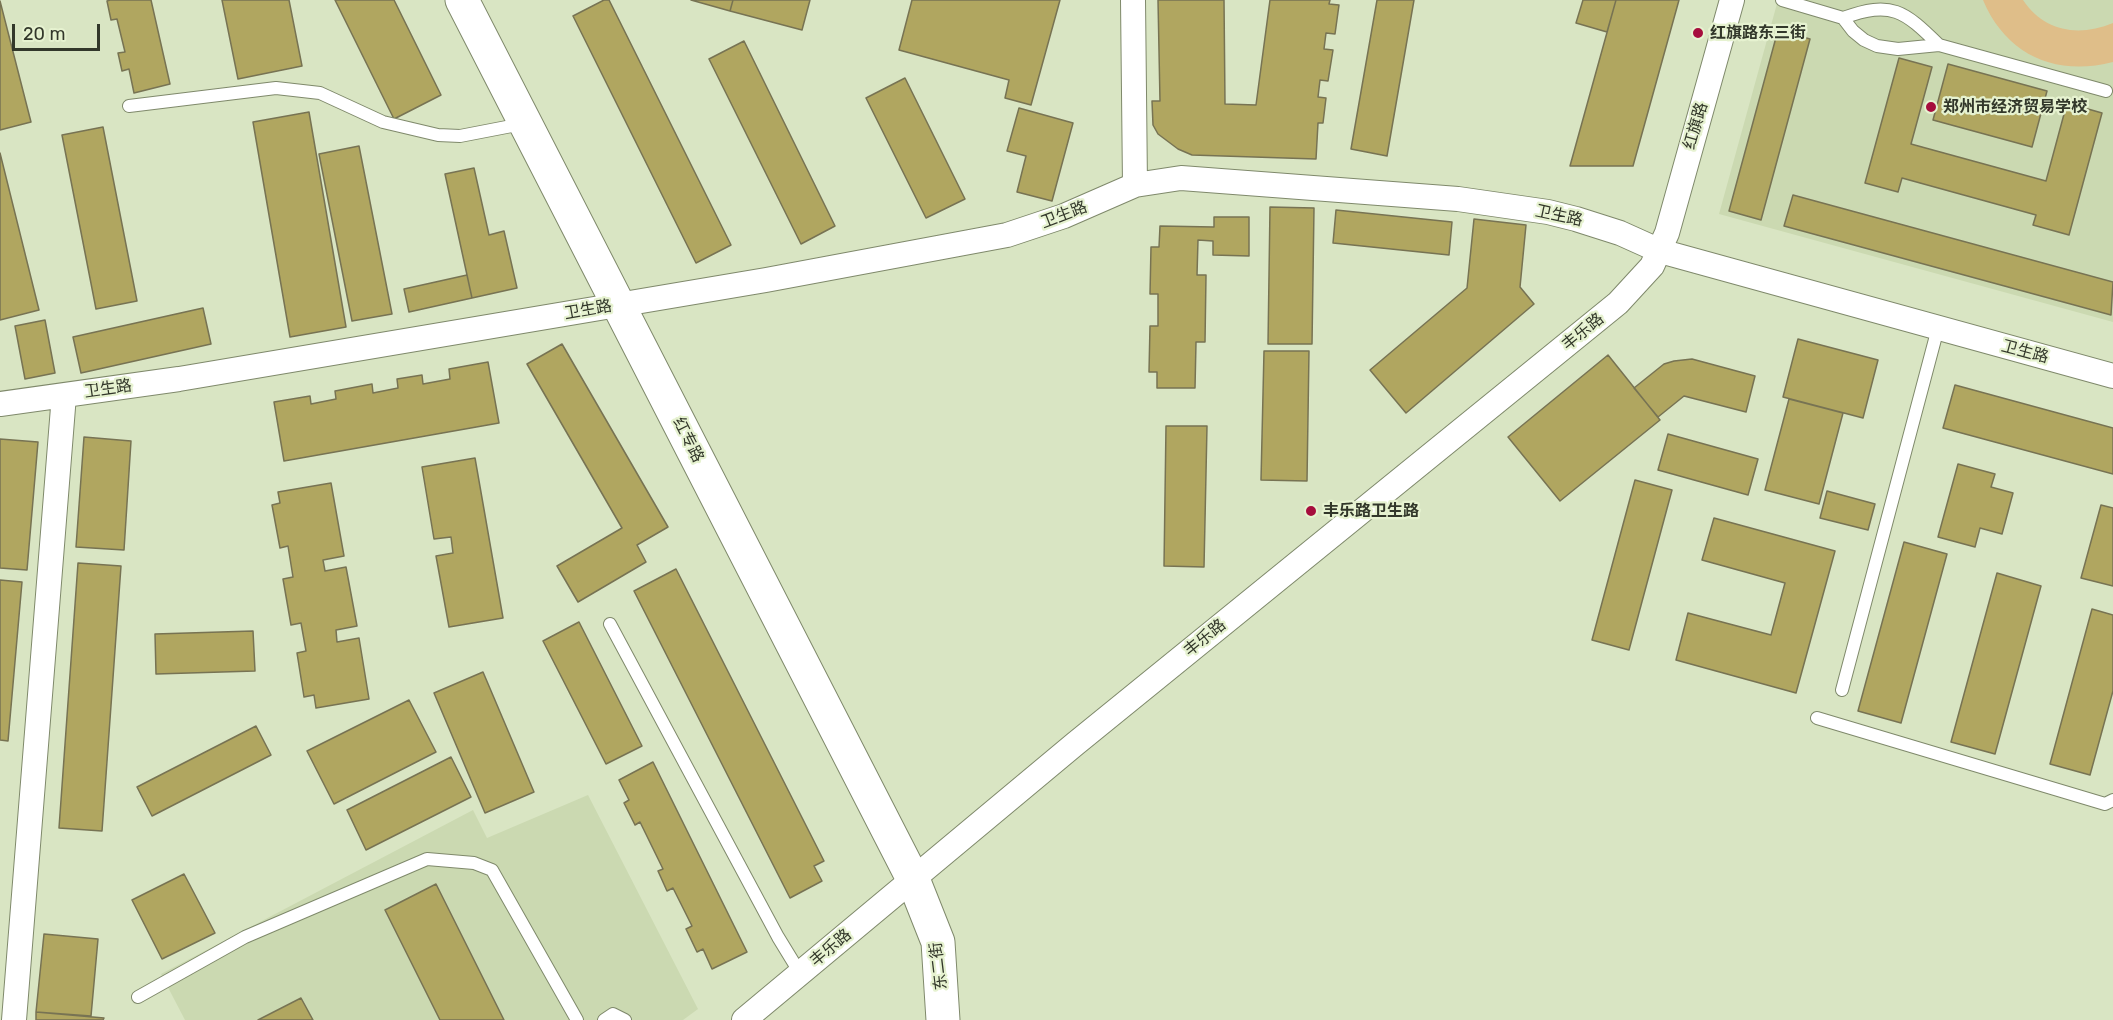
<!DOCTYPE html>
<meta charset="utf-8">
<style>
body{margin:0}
#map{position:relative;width:2113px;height:1020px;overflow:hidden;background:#d9e5c3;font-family:Rubik,sans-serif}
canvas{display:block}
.scale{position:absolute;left:12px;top:24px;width:88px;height:27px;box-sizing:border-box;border:3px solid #32372a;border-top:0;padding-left:8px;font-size:18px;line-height:21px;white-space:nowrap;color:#32372a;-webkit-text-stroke:4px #e6f2d0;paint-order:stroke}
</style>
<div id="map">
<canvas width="2113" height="1020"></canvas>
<div class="scale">20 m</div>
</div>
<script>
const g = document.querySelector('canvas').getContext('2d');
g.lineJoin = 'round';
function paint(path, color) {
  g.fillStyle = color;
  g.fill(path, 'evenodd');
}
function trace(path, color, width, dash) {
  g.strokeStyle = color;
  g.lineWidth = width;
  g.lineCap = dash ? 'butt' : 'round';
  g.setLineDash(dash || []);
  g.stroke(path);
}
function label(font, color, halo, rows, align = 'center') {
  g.font = font + ' Rubik,"Noto Sans SC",sans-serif';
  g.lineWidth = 4.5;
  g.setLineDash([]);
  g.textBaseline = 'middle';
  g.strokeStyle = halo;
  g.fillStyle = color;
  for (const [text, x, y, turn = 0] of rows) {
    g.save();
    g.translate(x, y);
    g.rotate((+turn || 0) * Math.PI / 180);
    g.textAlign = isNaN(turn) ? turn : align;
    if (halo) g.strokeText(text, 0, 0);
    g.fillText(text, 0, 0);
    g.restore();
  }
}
const built = new Path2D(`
 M1778,0h335v322l-394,-108z
 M588,795l110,214 -15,11h-498l-24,-46 312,-164 14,28z`);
const green = new Path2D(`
 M1983,0h40c21,32 56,37 90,23v39c-57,15 -107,-7 -130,-62z`);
const building = new Path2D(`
 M110,0h41l19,84 -36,9 -5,-24 -7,2 -4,-18 7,-1 -8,-33 -6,1 -4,-19z
 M222,0h67l13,66 -64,13z
 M335,0h59l47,95 -47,24z
 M604,0h5l122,245 -35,18 -123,-247z
 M691,0h42l-3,11z
 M733,0h77l-8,30 -72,-19z
 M912,0h148l-29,105 -26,-7 4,-18 -110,-30z
 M1158,0h66l1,104 31,1 14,-105h60l-1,4 10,1 -4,29 -9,-1 -2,16 9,1 -5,31 -8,-1 -2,17 8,1 -3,25h-5l-2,36 -124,-4 -14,-6 -20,-15 -5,-9 -1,-24h8z
 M1377,0h37l-27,156 -36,-7z
 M1583,0h33l-9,32 -31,-9z
 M1616,0h63l-46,166h-63z
 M0,1l31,121 -31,8z
 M1778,30l32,9 -49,181 -32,-9z
 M744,41l91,185 -34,18 -92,-185z
 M1899,58l33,9 -21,77 135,37 21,-78 35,10 -33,122 -36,-10 3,-10 -134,-37 -4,14 -33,-9z
 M1948,64l99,27 -15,56 -99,-27z
 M905,78l60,121 -39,19 -60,-120z
 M1019,108l54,15 -21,78 -35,-9 9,-36 -19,-5z
 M309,112l37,215 -56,10 -37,-215z
 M103,127l34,174 -41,8 -34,-174z
 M359,146l33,168 -40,7 -33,-167z
 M0,153l39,157 -39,10z
 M474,168l15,67 15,-4 13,57 -45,10 -27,-124z
 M1793,195l320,87 -2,33 -327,-89z
 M1270,207l44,1 -2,136h-44z
 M1336,210l116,12 -3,33 -116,-12z
 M1214,217h35v39l-36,-1v-14l-15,-1 -1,35h9l-1,67h-9l-1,46h-38v-16h-8l1,-46h8v-32h-8l1,-47h8l1,-21 54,1z
 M1474,219l52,6 -6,62 14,17 -128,109 -36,-43 97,-82z
 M467,275l5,23 -63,14 -5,-23z
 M203,308l8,36 -130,29 -8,-36z
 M45,320l10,53 -30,6 -10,-53z
 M1798,339l80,21 -15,58 -80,-21z
 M562,344l106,183 -31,18 9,17 -68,40 -21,-36 65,-38 -95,-164z
 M1264,351h45l-2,130 -46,-1z
 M1608,355l52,65 -100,81 -52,-64z
 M1692,359l63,17 -9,36 -62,-16 -26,21 -24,-29 30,-24 10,-3z
 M488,362l11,61 -215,38 -10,-59 36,-6 1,8 25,-5 -1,-8 37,-7 1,9 25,-5 -1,-9 25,-4 1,9 27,-5 -1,-10z
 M1955,385l158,43v46l-170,-46z
 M1789,399l54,14 -24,91 -54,-14z
 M1166,426h41l-3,141 -40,-1z
 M1668,434l90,25 -10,36 -90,-25z
 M84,437l47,4 -7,109 -48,-3z
 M0,439l38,3 -11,128 -27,-2z
 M475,458l28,160 -54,9 -13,-71 17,-3 -2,-16 -17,2 -12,-72z
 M1958,464l37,10 -4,13 22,6 -11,41 -22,-6 -5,19 -37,-10z
 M1635,480l37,10 -43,160 -37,-10z
 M331,483l13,73 -21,4 2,11 21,-4 11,59 -21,4 1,12 22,-4 10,61 -53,9 -2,-13 -10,2 -7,-44 9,-2 -5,-28 -10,2 -8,-46 10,-2 -5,-31 -8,2 -8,-43 8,-2 -2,-11z
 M1827,491l48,13 -7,26 -48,-12z
 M2101,505l12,3v78l-32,-8z
 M1714,518l121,33 -39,142 -120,-33 12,-47 83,22 14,-52 -83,-23z
 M1904,542l43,12 -46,169 -43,-12z
 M78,563l43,3 -19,265 -43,-3z
 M676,569l148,292 -10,5 8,15 -32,17 -156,-307z
 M1997,573l44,13 -46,168 -44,-12z
 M0,580l22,2 -14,159 -8,-1z
 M2092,609l21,6v76l-23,84 -40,-11z
 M579,622l63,124 -36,18 -63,-123z
 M253,631l2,40 -99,3 -1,-40z
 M483,672l51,120 -49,21 -51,-120z
 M409,700l27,52 -102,52 -27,-53z
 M256,726l15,29 -119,61 -15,-29z
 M451,757l20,40 -105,53 -19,-40z
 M653,762l94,190 -35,17 -9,-20 -6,3 -11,-23 6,-3 -19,-38 -6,3 -9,-20 5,-2 -23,-47 -5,3 -11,-22 5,-3 -10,-20z
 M184,874l31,59 -53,26 -30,-59z
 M436,884l68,136h-64l-55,-110z
 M44,934l54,5 -7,77 -55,-4z
 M301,998l12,22h-55z
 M36,1012l68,6 -1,2h-67z`);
const lane = new Path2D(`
 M1782,0l61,18 10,13 11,9 13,6 21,3 41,-4 167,46
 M1843,18c49,-18 61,-7 96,27
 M129,106l147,-18 44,5 63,29 55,13 22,1 62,-12
 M610,624l168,313 22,36
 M1842,690l96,-362
 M1817,718l288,86 8,-4
 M138,997l107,-60 182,-78 47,4 18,7 85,150
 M604,1020l9,-6 12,6`);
const street = new Path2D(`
 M1133,0l2,185
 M0,404l179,-25 587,-99 241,-45 57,-19 71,-31 46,-7 277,21 90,13 28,7 44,14 40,18 453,125
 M14,1020l50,-625
 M744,1020l331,-276 543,-441 34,-37 15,-33 65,-233`);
const secondary = new Path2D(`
 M462,0l451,879 25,63 5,78`);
const markers = [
 [1698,33,6,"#a60d3d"],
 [1931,107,6,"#a60d3d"],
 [1311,511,6,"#a60d3d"]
];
const poiNames = [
 ["红旗路东三街",1710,33],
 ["郑州市经济贸易学校",1943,107],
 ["丰乐路卫生路",1323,511]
];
const streetNames = [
 ["红旗路",1696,126,-74],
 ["卫生路",1064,215,-21],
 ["卫生路",1559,216,12],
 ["卫生路",588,310,-10],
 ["丰乐路",1583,332,-39],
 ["卫生路",2025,352,15],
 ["卫生路",108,389,-8],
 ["红专路",688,440,63],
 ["丰乐路",1205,638,-39],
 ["丰乐路",831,948,-40],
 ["东二街",939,966,-97]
];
paint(built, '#cbd9b1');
paint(green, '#dfbe89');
paint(building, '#b0a660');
trace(building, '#777353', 1.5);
trace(lane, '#7f896b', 14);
trace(street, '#7f896b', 26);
trace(secondary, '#7f896b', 35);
trace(lane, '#fff', 12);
trace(street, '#fff', 24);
trace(secondary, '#fff', 33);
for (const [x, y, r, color] of markers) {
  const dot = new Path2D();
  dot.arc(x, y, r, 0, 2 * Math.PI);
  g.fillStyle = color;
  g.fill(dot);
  trace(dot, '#e6f2d0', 2);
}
label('bold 16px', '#32372a', '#e6f2d0', poiNames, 'left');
label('16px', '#32372a', '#e6f2d0', streetNames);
</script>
